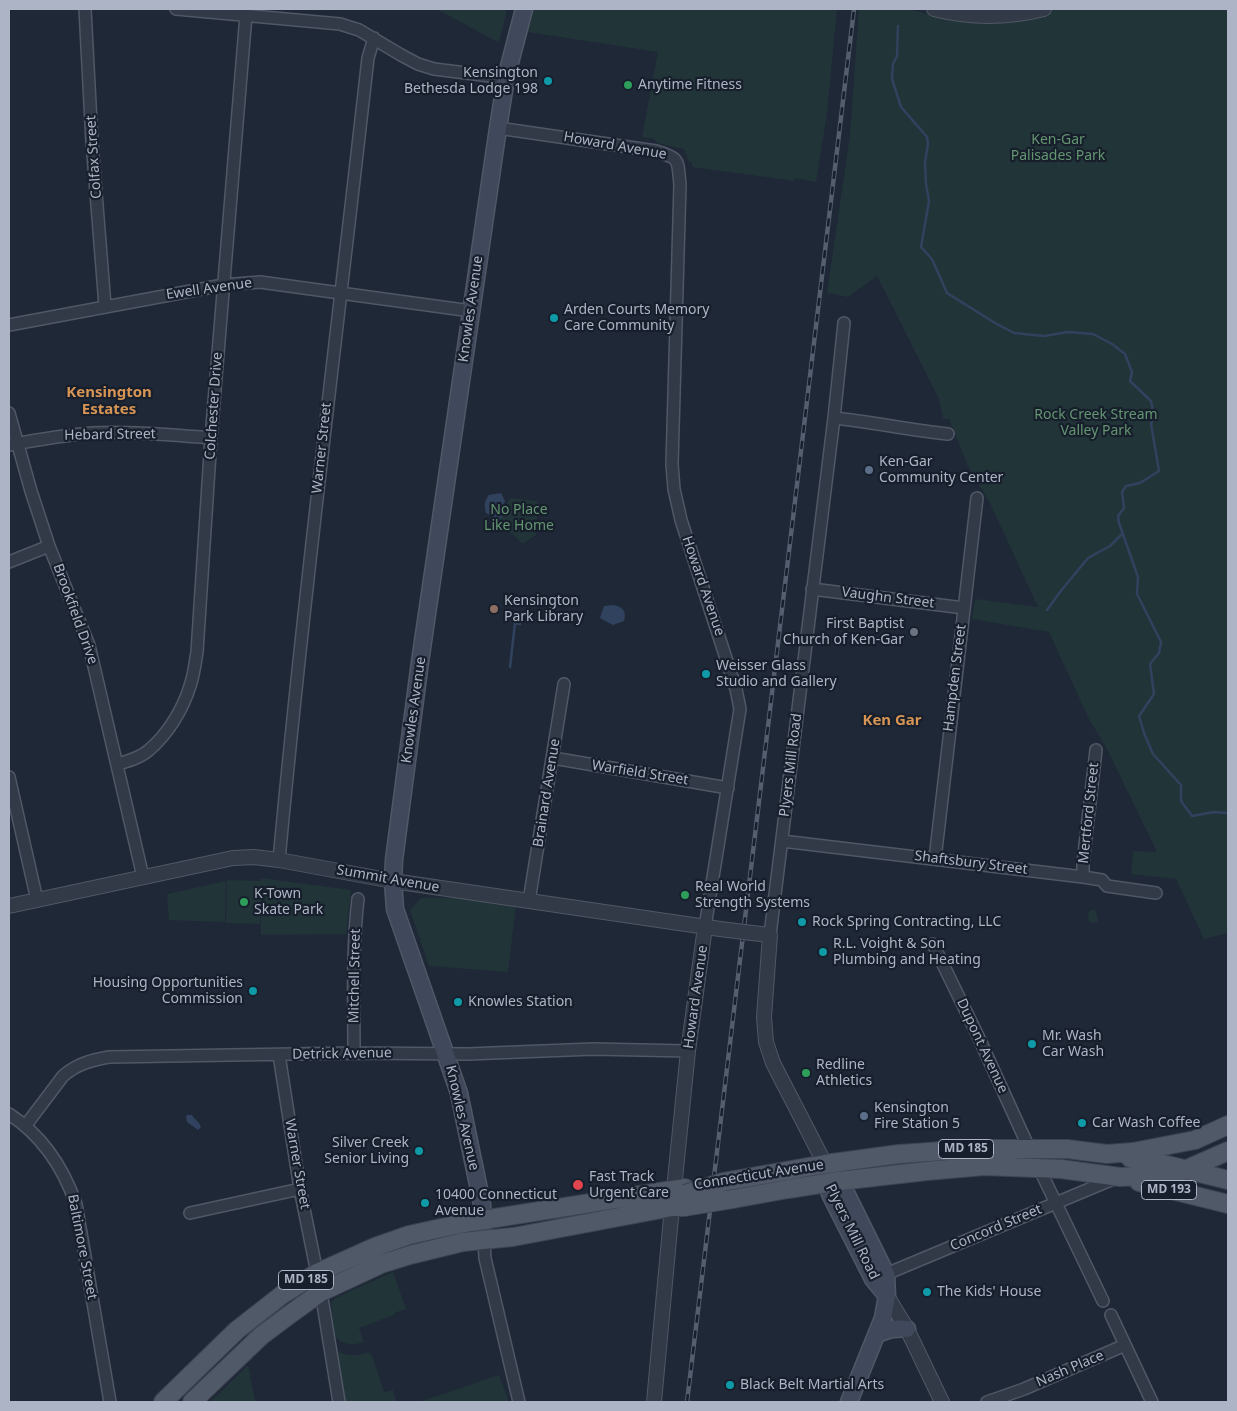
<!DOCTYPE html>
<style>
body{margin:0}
#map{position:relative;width:1237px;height:1411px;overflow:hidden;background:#1f2837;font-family:"Noto Sans",sans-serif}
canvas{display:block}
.frame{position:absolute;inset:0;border:10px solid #acb4c5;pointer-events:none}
</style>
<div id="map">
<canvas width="1237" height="1411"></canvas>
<div class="frame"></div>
</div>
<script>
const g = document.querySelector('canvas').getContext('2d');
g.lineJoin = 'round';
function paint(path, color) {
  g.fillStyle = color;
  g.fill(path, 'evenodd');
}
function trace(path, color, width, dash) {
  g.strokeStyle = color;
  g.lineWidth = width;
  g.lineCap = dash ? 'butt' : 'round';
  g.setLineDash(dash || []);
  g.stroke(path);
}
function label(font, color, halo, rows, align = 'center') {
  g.font = font + ' "Noto Sans",sans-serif';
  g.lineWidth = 4.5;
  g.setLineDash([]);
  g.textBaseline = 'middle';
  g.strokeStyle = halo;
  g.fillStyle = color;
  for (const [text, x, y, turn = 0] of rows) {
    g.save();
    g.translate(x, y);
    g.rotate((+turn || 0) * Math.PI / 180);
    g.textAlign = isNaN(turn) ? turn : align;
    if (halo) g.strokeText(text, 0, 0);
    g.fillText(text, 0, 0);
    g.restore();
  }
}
const green = new Path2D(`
 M437,9h70l-8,34z
 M527,9h310l-10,104 -11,69 -21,-4v3l-103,-14v-5h-3l-5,-13 -26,-6 -4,-4 -12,-2 16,-85 -137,-21z
 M859,9h49l28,7 1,-7h291v924l-24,6 -28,-60 -45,-5 2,-23 24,1 -50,-103 -18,-30 -40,-87 -77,-13 3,-20 63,8 -48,-104 -22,-37 -19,-47h-6l-4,-20 -62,-123 -29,21 -21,-4 23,-158z
 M510,498l28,3 -2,34 -14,9 -8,-9 -18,-11z
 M261,878l90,12 -5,44 -85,1v-35l-1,24 -34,-1 1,-43 34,1z
 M226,881l-1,41 -56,-2 -2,-26z
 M421,898h41l54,7 -8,67 -79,-6 -19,-56z
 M1095,909l3,11 -1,2 -5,1 -3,-1 -1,-10z
 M393,1272l13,37 -12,4v2l-35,13 5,14c-13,4 -20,3 -30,-6l-3,-33 4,-5z
 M337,1351c12,6 19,5 32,1l3,4 12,36 9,-2 3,12h-51l-9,-50z
 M248,1365l7,37h-45z
 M499,1375l10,27h-90z`);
const water = new Path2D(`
 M501,493l4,8 -5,12 2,4 -3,3 -13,-7c-2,-8 -2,-12 3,-18z
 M614,605c9,2 13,7 10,16l-11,4 -13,-7 4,-12z
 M187,1115h5c3,5 7,6 9,12l-3,3 -11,-8 -1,-6z`);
const stream = new Path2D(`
 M898,26l-1,30 -4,8 -1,15 9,28 26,30 1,7 -3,18 1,22 3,17 -8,46 11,12 15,34 48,30 19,10 30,3 24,-4 25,2 19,10 13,10 7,18 -2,9 21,20 3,14 -3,9 8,47 -19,12 -14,3 -4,6 2,16 -6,8 1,7 19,54 -1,17 24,48 -2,11 -9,11 4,30 -15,22 5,17 9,21 28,31v16l11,15 22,-4 14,1
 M1047,610l13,-18 28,-34 22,-12 12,-12
 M510,667l5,-44 5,1`);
const minor = new Path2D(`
 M85,9l7,133 13,164
 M176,9l164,15 19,6 42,25 17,9 16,5 72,9
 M498,128l158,23c25,8 21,8 24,33l-8,280 2,25 7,31 55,169 4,20 -35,218
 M9,325l214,-40 37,-3 211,29
 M9,413l22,78 18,55 40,99 54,232
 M834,418c38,4 76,12 114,16
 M9,445c27,-5 55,-10 83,-12 39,-2 80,2 119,5
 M9,562l40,-16
 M812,589l152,19
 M553,758l175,30
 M118,764c10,-3 22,-6 31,-14 19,-16 34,-41 41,-64 4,-11 5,-23 7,-34l14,-214 35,-423
 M9,777l28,123
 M782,841l301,36 19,3 5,6 49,7
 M935,859l42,-361
 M279,860c25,-268 59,-535 89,-802l6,-20
 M1083,877v-14l13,-113
 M529,901l35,-217
 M770,935l64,-517 10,-95
 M933,944l44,90 52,114
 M354,1053c0,-51 -2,-103 4,-154
 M279,1055l21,134 17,84
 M9,1114c34,22 54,53 67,90l34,198
 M26,1125l37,-49c14,-12 28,-16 46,-19l245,-4 114,1 125,-5 95,2
 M1039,1168l64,133
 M190,1213l110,-24
 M484,1240l1,18 34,144
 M879,1277l239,-100
 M321,1292l18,110
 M1111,1315l41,87
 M987,1402l37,-13 101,-44`);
const tertiary = new Path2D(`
 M934,9c35,9 74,9 110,0
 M9,906l224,-48 21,-1 25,3 114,21 327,48
 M752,933l18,2 -6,82 2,25 7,21 52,101
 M674,1189l14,-138 17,-124
 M887,1296l20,33 35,73
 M654,1402l18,-195`);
const secondary = new Path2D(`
 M825,1164l21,29 40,81 1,22 -4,22 -34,84
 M825,1170l1,13 5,13 42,83 14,17
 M484,1240l-2,-36 -23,-111 -64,-184 -2,-28 1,-21 26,-198 78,-534 8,-50 18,-69
 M877,1334c11,-4 19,-7 30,-5`);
const primary = new Path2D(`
 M1130,1158l25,4 73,18
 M723,1182l102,-18 74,-10 73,-5h95l40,5 26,-2 62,-12 33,-15
 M1139,1182l89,22
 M733,1199l55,-10 51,-8 88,-10 57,-5 77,3 59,8 48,-2 10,-2 50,-22
 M163,1402l74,-72 46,-36 34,-21 58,-26 34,-12 55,-12 221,-35
 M192,1402l69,-66 28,-21 32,-23 60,-28 29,-9 53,-13 50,-5 159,-30h12`);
const rail = new Path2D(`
 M687,1402l167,-1393`);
const tertiaryBridge = new Path2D(`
 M720,929l32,4`);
const primaryBridge = new Path2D(`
 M685,1194l38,-12
 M684,1207l49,-8`);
const markers = [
 [548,81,5,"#0f9aa8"],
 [628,85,5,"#2e9e5b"],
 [554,318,5,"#0f9aa8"],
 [869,470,5,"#5c6f8a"],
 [494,609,5,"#8d6e63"],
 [914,632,5,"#6b7280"],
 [706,674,5,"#0f9aa8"],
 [685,895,5,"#2e9e5b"],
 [244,902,5,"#2e9e5b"],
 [802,922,5,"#0f9aa8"],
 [823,952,5,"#0f9aa8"],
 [253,991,5,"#0f9aa8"],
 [458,1002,5,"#0f9aa8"],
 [1032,1044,5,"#0f9aa8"],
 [806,1073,5,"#2e9e5b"],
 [864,1116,5,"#5c6f8a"],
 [1082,1123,5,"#0f9aa8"],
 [419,1151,5,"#0f9aa8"],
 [578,1185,6,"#e0444e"],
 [425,1203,5,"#0f9aa8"],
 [927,1292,5,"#0f9aa8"],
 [730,1385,5,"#0f9aa8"]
];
const shields = [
 [966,1149,55],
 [1169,1190,55],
 [306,1280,55]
];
const shieldNames = [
 ["MD 185",966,1149],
 ["MD 193",1169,1190],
 ["MD 185",306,1280]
];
const poiNames = [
 ["Kensington",538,73,"right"],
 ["Bethesda Lodge 198",538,89,"right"],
 ["Anytime Fitness",638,85],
 ["Arden Courts Memory",564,310],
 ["Care Community",564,326],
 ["Ken-Gar",879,462],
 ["Community Center",879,478],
 ["Kensington",504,601],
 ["Park Library",504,617],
 ["First Baptist",904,624,"right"],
 ["Church of Ken-Gar",904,640,"right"],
 ["Weisser Glass",716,666],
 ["Studio and Gallery",716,682],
 ["Real World",695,887],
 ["Strength Systems",695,903],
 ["K-Town",254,894],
 ["Skate Park",254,910],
 ["Rock Spring Contracting, LLC",812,922],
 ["R.L. Voight & Son",833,944],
 ["Plumbing and Heating",833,960],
 ["Housing Opportunities",243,983,"right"],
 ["Commission",243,999,"right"],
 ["Knowles Station",468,1002],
 ["Mr. Wash",1042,1036],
 ["Car Wash",1042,1052],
 ["Redline",816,1065],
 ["Athletics",816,1081],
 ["Kensington",874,1108],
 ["Fire Station 5",874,1124],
 ["Car Wash Coffee",1092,1123],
 ["Silver Creek",409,1143,"right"],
 ["Senior Living",409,1159,"right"],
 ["Fast Track",589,1177],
 ["Urgent Care",589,1193],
 ["10400 Connecticut",435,1195],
 ["Avenue",435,1211],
 ["The Kids' House",937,1292],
 ["Black Belt Martial Arts",740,1385]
];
const parkNames = [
 ["Ken-Gar",1058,140],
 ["Palisades Park",1058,156],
 ["Rock Creek Stream",1096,415],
 ["Valley Park",1096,431],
 ["No Place",519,510],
 ["Like Home",519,526]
];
const streetNames = [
 ["Howard Avenue",615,146,10],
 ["Colfax Street",94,157,-94],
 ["Ewell Avenue",209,289,-8],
 ["Knowles Avenue",471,309,-82],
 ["Colchester Drive",214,406,-86],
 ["Hebard Street",110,435,-1],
 ["Warner Street",322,448,-84],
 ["Howard Avenue",703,586,71],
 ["Vaughn Street",888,598,7],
 ["Brookfield Drive",75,614,70],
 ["Hampden Street",955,678,-83],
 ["Knowles Avenue",414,710,-82],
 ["Plyers Mill Road",791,765,-83],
 ["Warfield Street",640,773,9],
 ["Brainard Avenue",547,793,-81],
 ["Mertford Street",1089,813,-84],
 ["Shaftsbury Street",971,863,7],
 ["Summit Avenue",388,879,10],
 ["Mitchell Street",355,976,-89],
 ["Howard Avenue",696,997,-82],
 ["Dupont Avenue",982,1046,65],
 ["Detrick Avenue",342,1054,-1],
 ["Knowles Avenue",462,1118,77],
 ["Warner Street",297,1164,80],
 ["Connecticut Avenue",759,1175,-9],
 ["Concord Street",996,1228,-23],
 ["Plyers Mill Road",852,1232,64],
 ["Baltimore Street",82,1247,79],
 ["Nash Place",1070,1369,-23]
];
const neighbourhoodNames = [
 ["Kensington",109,393],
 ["Estates",109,410],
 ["Ken Gar",892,721]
];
paint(green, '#213438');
paint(water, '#31425f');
trace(stream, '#31425f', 2.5);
trace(minor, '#505766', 14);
trace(tertiary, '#505766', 16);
trace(secondary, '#505766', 19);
trace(primary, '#3c4351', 20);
trace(minor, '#323a47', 11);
trace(tertiary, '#323a47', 14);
trace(secondary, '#40495b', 16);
trace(primary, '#505968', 18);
trace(rail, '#545e6f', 4.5);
trace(rail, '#181f2c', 2.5, [8]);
trace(tertiaryBridge, '#505766', 16, []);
trace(primaryBridge, '#3c4351', 20, []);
trace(tertiaryBridge, '#323a47', 14);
trace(primaryBridge, '#505968', 18);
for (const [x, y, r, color] of markers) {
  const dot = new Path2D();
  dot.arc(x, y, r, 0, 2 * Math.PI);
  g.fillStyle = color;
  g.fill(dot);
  trace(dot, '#181f2c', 2);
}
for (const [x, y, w] of shields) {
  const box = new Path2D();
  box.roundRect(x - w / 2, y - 9.5, w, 19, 4);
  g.fillStyle = '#181f2c';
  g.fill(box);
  trace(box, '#acb4c5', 1);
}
label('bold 12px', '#acb4c5', null, shieldNames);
label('14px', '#acb4c5', '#181f2c', poiNames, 'left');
label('14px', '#639571', '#181f2c', parkNames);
label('14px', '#acb4c5', '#181f2c', streetNames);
label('bold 15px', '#d69455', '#181f2c', neighbourhoodNames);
</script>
